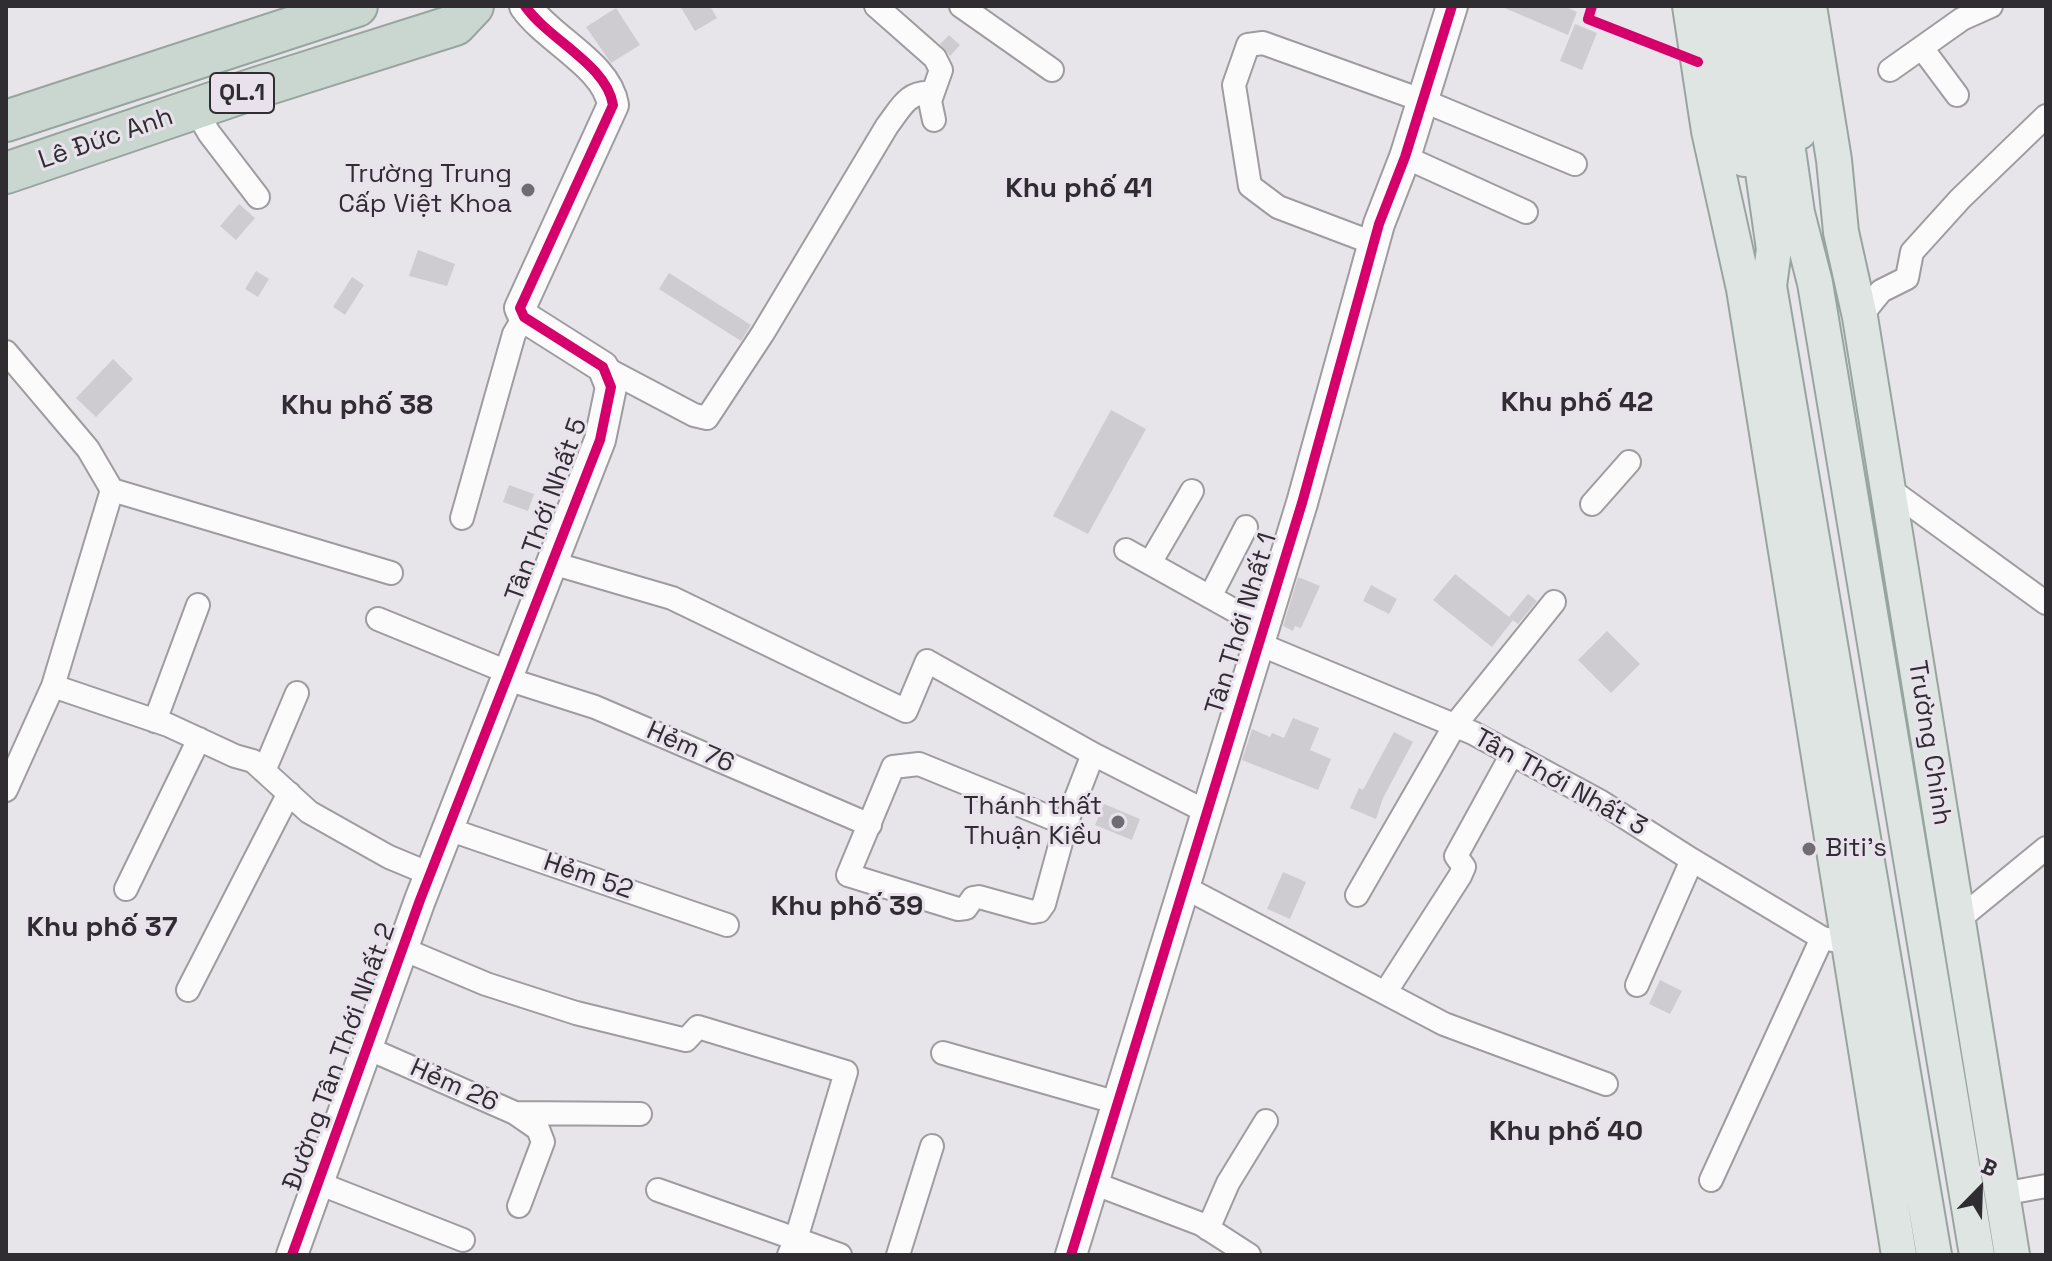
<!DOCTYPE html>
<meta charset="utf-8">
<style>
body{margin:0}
#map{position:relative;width:2052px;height:1261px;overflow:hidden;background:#e8e5ea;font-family:"Space Grotesk",sans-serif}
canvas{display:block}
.frame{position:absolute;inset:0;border:8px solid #2f2d31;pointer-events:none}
.north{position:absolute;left:1940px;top:1149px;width:80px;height:80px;-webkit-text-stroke:6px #e9e2ed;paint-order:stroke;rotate:23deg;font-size:22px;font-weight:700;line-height:32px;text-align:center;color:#2f2d31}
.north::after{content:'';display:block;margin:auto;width:28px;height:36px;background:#2f2d31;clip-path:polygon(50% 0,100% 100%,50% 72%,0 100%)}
</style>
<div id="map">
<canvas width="2052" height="1261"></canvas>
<div class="frame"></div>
<div class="north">B</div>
</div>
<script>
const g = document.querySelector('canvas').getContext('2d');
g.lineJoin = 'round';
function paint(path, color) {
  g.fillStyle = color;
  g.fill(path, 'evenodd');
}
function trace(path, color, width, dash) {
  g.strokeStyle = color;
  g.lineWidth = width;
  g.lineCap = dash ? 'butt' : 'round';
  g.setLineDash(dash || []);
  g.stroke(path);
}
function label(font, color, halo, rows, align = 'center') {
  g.font = font + ' "Space Grotesk",sans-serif';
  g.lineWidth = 6;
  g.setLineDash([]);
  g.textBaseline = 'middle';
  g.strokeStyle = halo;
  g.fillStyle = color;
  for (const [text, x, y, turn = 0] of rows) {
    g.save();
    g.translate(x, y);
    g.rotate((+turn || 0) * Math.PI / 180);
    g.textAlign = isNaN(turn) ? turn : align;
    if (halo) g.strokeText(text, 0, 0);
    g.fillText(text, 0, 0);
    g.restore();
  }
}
const building = new Path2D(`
 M680,6h30l7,12 -22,13z
 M1500,6h64l13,6 -9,23z
 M616,8l24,37 -29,18 -25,-36z
 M1575,24l22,9 -15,37 -22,-9z
 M949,35l11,10 -10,11 -10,-12z
 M239,204l16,14 -19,22 -16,-14z
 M418,250l37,14 -8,22 -38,-10z
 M256,271l13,8 -11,18 -13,-8z
 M669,273l82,52 -10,16 -82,-52z
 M352,277l12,8 -19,30 -12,-8z
 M113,359l20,20 -37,38 -20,-19z
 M1111,410l35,19 -58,105 -35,-18z
 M509,485l25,9 -6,17 -25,-9z
 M1455,574l58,46 -21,27 -59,-47z
 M1298,577l22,9 -19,42 -6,-2 -2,5 -10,-5z
 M1371,585l26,14 -8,15 -26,-13z
 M1528,594l9,7 -19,23 -9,-7z
 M1607,631l33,33 -29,29 -33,-33z
 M1293,718l26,10 -9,22 21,9 -13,31 -76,-30 10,-31 18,8 2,-4 12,5z
 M1394,732l19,10 -30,56 -7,21 -26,-11 9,-20 4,2z
 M1104,804l36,15 -8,21 -37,-15z
 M1283,872l23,10 -16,37 -23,-10z
 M1660,980l22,11 -12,23 -21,-10z`);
const street = new Path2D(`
 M876,6l59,52 6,12 -11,31 4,19
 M961,6l91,64
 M1922,48l35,47
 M1890,70l72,-51 29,-13
 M195,109l14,24 49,64
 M1405,157l121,55
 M1373,243l-95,-36 -28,-21 -16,-101 14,-40 15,-2 161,58 151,63
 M1860,317l21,-26 26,-13 5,-26 48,-53 86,-83
 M6,352l82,97 24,41 -59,196 115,39 67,31 18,5 56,51 80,45 41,17
 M603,367l91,48 13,3 56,-85 124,-207c14,-18 20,-35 45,-33
 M1888,488l158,115
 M112,490l279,83
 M1592,504l37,-42
 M462,518l52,-184 10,-17
 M1126,550l138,77
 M552,563l120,35 234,113 21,-50 166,93 114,58
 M1150,563l42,-72
 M1210,597l36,-70
 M378,619l132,54
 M1259,644l214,89 128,69 91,58 130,78 27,5
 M507,679l88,28 275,118
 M155,721l43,-116
 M264,771l33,-78
 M6,790l47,-104
 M1066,824l-147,-60 -26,3 -45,108 110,34 8,-1 7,-10 6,-1 54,15 6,-1 5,-7 22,-80 27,-70
 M448,829l279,96
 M1184,887l260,137 162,60
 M126,889l73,-150
 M1357,895l98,-170 99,-123
 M1958,920l88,-72
 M403,949l83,35 90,29 110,27 12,-13 148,45 -50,167 -138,-49
 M1637,985l55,-125
 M188,990l101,-197
 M1385,993l75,-117 4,-9 -8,-11 56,-102
 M367,1048l148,65 125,1
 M943,1053l175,50
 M515,1113l23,16 5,13 -24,64
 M1711,1180l111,-242
 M318,1183l145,57
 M1093,1183l108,41 48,31
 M2002,1194l44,-8
 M1208,1229l20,-46 38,-62
 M789,1255l7,-16 44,16
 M898,1255l34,-109`);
const secondary = new Path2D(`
 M292,1255l128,-355 180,-460 11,-53 -8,-20 -79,-50 -4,-9 93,-203c-6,-40 -64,-65 -88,-99
 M1071,1255l231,-752 77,-279 26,-67 47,-151`);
const primary = new Path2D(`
 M1690,6l19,125 35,158 155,966
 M1716,6l28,153
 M1748,6l10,65 2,80 14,98 -5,37 165,969
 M1776,6l23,126
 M1809,6l25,154 7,72 19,85 152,938
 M1768,97l20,53 9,63 18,70 162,972`);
const highway = new Path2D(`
 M6,121l351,-115
 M6,173l250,-85 199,-63 18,-19`);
const cycleway = new Path2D(`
 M1592,6l-4,13 110,43
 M292,1255l128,-355 180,-460 11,-53 -8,-20 -79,-50 -4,-9 93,-203c-6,-40 -64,-65 -88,-99
 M1071,1255l231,-752 77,-279 26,-67 47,-151`);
const markers = [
 [528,190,8,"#706d72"],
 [1118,822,8,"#706d72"],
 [1809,849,8,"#706d72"]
];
const shields = [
 [242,93,64]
];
const shieldNames = [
 ["QL.1",242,93]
];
const streetNames = [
 ["Lê Đức Anh",106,139,-19],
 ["Tân Thới Nhất 5",547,510,-70],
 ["Tân Thới Nhất 1",1242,624,-73],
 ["Trường Chinh",1929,743,81],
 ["Hẻm 76",690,748,23],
 ["Tân Thới Nhất 3",1560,783,29],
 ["Hẻm 52",588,877,19],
 ["Đường Tân Thới Nhất 2",340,1057,-70],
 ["Hẻm 26",454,1086,24]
];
const poiNames = [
 ["Trường Trung",512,175],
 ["Cấp Việt Khoa",512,205],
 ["Thánh thất",1102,807],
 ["Thuận Kiều",1102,837],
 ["Biti's",1825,849,"left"]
];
const neighbourhoodNames = [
 ["Khu phố 41",1079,189],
 ["Khu phố 42",1577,403],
 ["Khu phố 38",357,406],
 ["Khu phố 39",847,907],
 ["Khu phố 37",102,928],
 ["Khu phố 40",1566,1132]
];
paint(building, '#ceccd0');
trace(street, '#9e9ca0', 26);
trace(secondary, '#9e9ca0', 34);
trace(primary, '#98a59f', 38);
trace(highway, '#98a59f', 44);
trace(street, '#fcfbfc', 22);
trace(secondary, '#fcfbfc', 30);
trace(primary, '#dee5e2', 34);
trace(highway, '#cad7d0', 40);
trace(cycleway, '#d6006c', 10);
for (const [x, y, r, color] of markers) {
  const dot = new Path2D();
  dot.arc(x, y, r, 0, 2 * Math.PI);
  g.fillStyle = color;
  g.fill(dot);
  trace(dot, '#e9e2ed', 3);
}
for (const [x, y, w] of shields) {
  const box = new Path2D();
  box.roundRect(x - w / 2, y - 20, w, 40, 6);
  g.fillStyle = '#e9e2ed';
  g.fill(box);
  trace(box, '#2f2d31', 2);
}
label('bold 24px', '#2f2d31', null, shieldNames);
label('26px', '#2f2d31', '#e9e2ed', streetNames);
label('26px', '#2f2d31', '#e9e2ed', poiNames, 'right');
label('bold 28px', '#2f2d31', '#e9e2ed', neighbourhoodNames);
</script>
